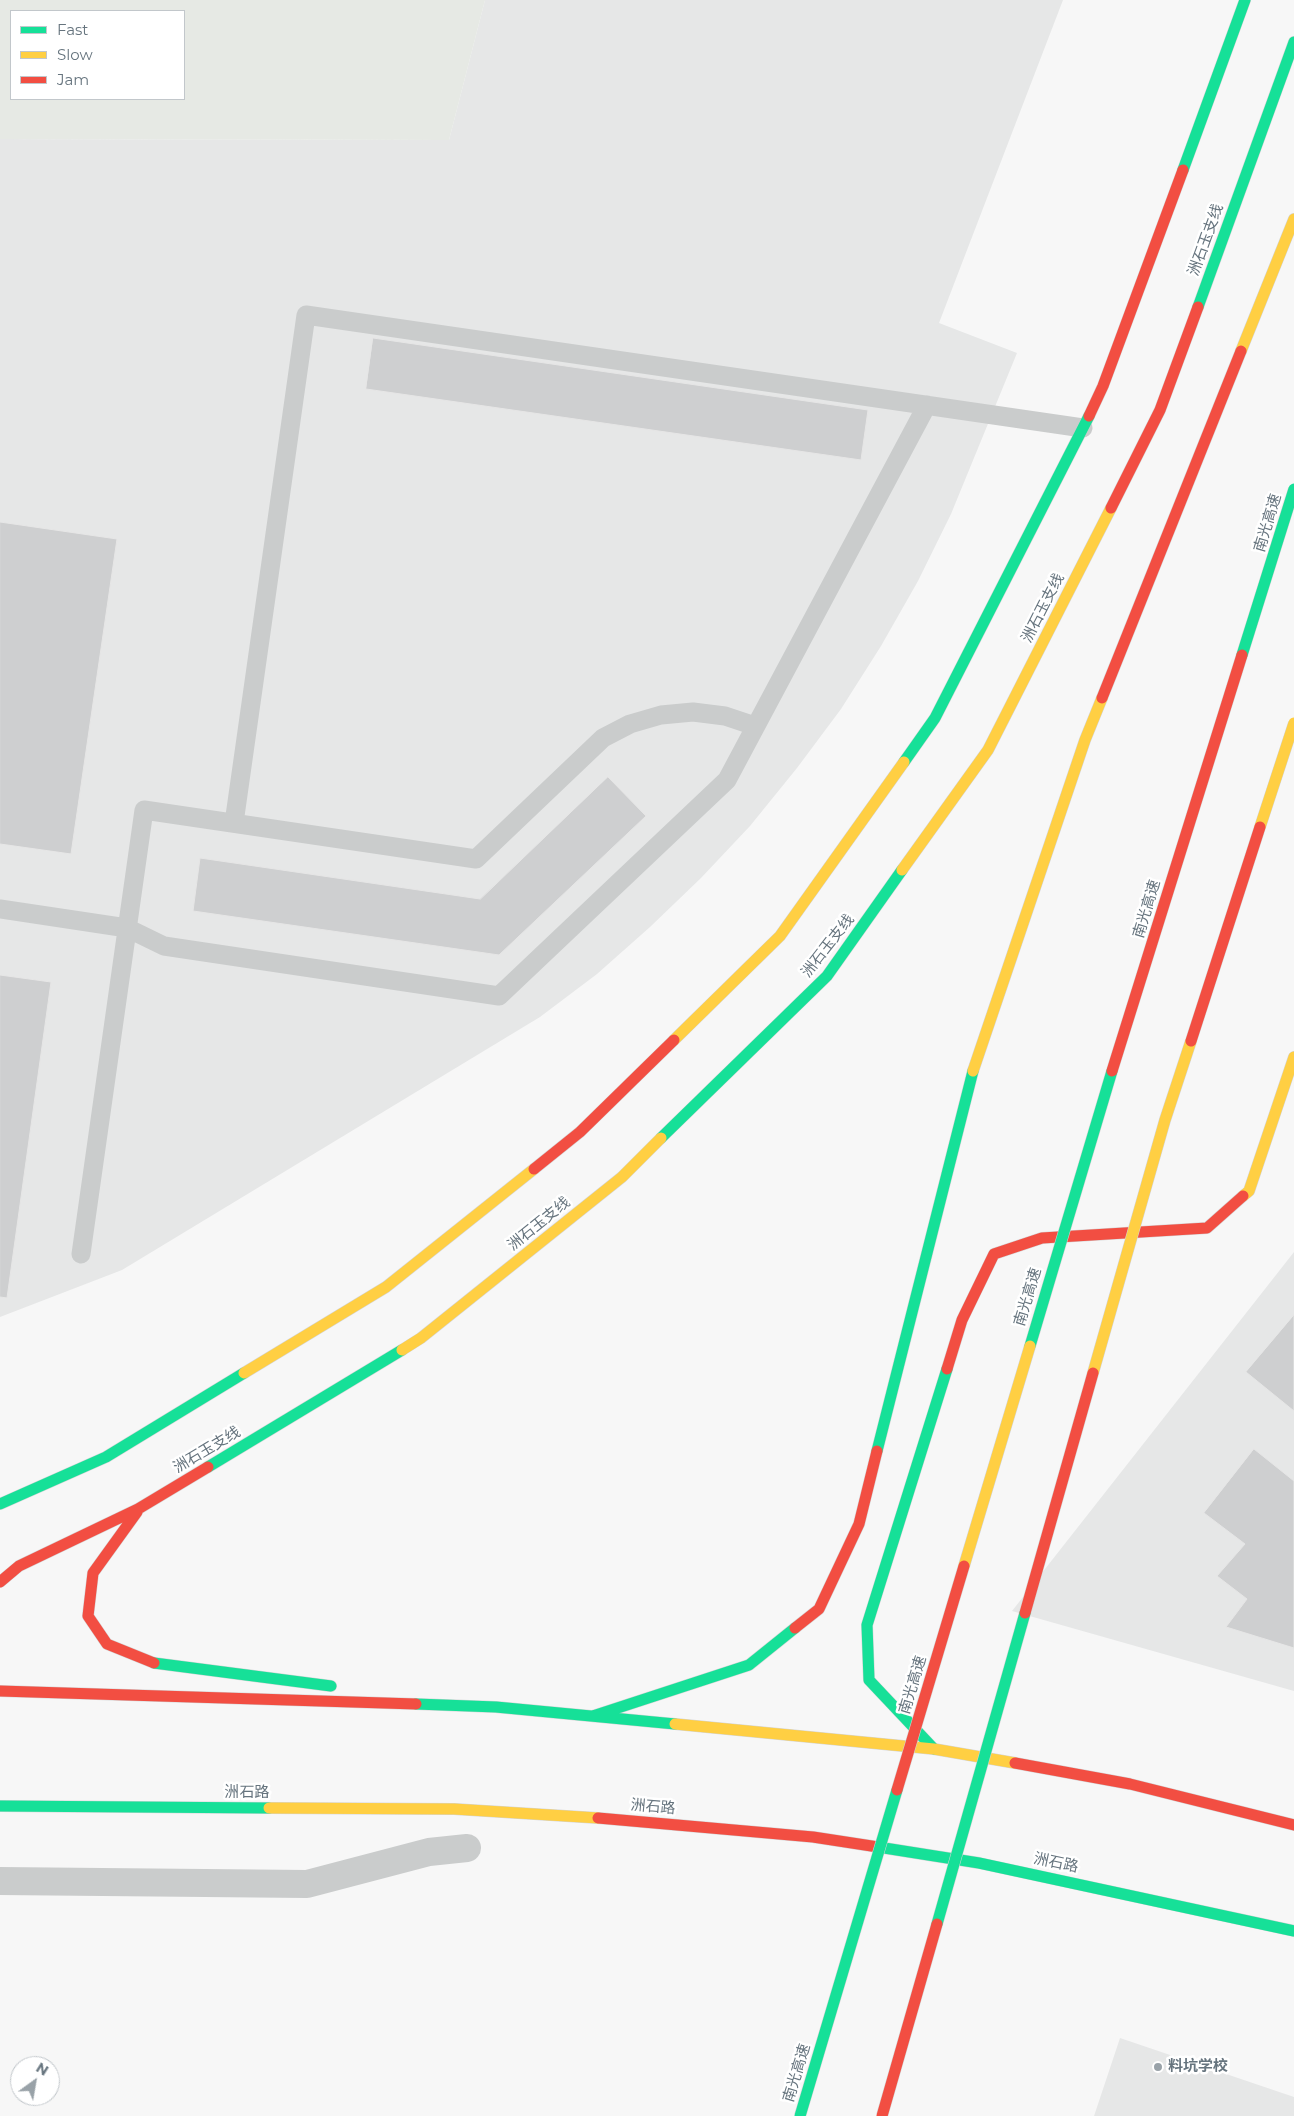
<!DOCTYPE html>
<meta charset="utf-8">
<style>
body{margin:0}
#map{position:relative;width:1294px;height:2116px;overflow:hidden;background:#f7f7f7;font-family:Montserrat,sans-serif}
canvas{display:block}
.legend{position:absolute;left:10px;top:10px;width:175px;height:90px;box-sizing:border-box;background:#fff;border:1px solid #c2c7cb;margin:0;padding:6px 9px;list-style:none;font-size:15px;color:#66747e}
.legend li{display:flex;align-items:center;gap:10px;height:25px}
.legend b{width:25px;border:1px solid #c2c7cb}
.north{position:absolute;left:10px;top:2056px;width:50px;height:50px;box-sizing:border-box;background:#fff;border:1px solid #c2c7cb;border-radius:50%;rotate:32deg;font-size:14px;font-weight:700;line-height:20px;text-align:center;color:#66747e}
.north::after{content:'';display:block;margin:auto;width:18px;height:22px;background:#99a2a8;clip-path:polygon(50% 0,100% 100%,50% 72%,0 100%)}
</style>
<div id="map">
<canvas width="1294" height="2116"></canvas>
<ul class="legend">
<li><b style="height:6px;background:#16e098"></b>Fast</li>
<li><b style="height:6px;background:#ffcf43"></b>Slow</li>
<li><b style="height:6px;background:#f24e42"></b>Jam</li>
</ul>
<div class="north">N</div>
</div>
<script>
const g = document.querySelector('canvas').getContext('2d');
g.lineJoin = 'round';
function paint(path, color) {
  g.fillStyle = color;
  g.fill(path, 'evenodd');
}
function trace(path, color, width, dash) {
  g.strokeStyle = color;
  g.lineWidth = width;
  g.lineCap = dash ? 'butt' : 'round';
  g.setLineDash(dash || []);
  g.stroke(path);
}
function label(font, color, halo, rows, align = 'center') {
  g.font = font + ' Montserrat,"Noto Sans SC",sans-serif';
  g.lineWidth = 5;
  g.setLineDash([]);
  g.textBaseline = 'middle';
  g.strokeStyle = halo;
  g.fillStyle = color;
  for (const [text, x, y, turn = 0] of rows) {
    g.save();
    g.translate(x, y);
    g.rotate((+turn || 0) * Math.PI / 180);
    g.textAlign = isNaN(turn) ? turn : align;
    if (halo) g.strokeText(text, 0, 0);
    g.fillText(text, 0, 0);
    g.restore();
  }
}
const built = new Path2D(`
 M485,0h578l-124,323 78,30 -66,161 -33,67 -37,65 -40,63 -44,59 -47,58 -49,52 -51,49 -53,47 -57,43 -418,253 -122,47v-1178l449,1z
 M1294,1252v439l-282,-80z
 M1120,2038l174,59v19h-200z`);
const green = new Path2D(`
 M0,0h485l-36,140 -449,-1zM11,11h173v88h-173z`);
const building = new Path2D(`
 M373,338l495,72 -7,50 -495,-71z
 M0,522l117,17 -46,315 -71,-10z
 M608,777l38,39 -147,139 -306,-44 7,-53 280,41z
 M0,975l51,7 -44,316 -7,-1z
 M1294,1315v96l-48,-39z
 M1254,1449l40,32v167l-68,-21 21,-28 -30,-23 28,-32 -41,-31z`);
const lane = new Path2D(`
 M234,823l72,-508 777,113
 M0,909l127,19 37,18 335,50 228,-216 200,-375
 M81,1254l63,-444 332,49 127,-121 27,-14 31,-9 32,-3 32,4 30,10`);
const street = new Path2D(`
 M0,1881l307,3 122,-32 38,-4`);
const fast = new Path2D(`
 M1183,170l62,-170
 M1198,307l96,-265
 M904,762l31,-44 154,-302
 M661,1138l166,-162 75,-106
 M877,1451l96,-380
 M208,1467l194,-117
 M0,1504l106,-47 138,-84
 M154,1663l177,23
 M416,1704l80,3 179,17
 M593,1716l156,-51 46,-37
 M934,1749l-65,-69 -2,-55 80,-256
 M0,1806l269,2
 M878,1847l101,16 315,68`);
const slow = new Path2D(`
 M1241,351l53,-132
 M902,870l86,-120 123,-242
 M674,1040l106,-104 124,-174
 M973,1071l112,-331 17,-42
 M1243,1196l6,-5 45,-134
 M402,1350l19,-12 201,-161 39,-39
 M244,1373l142,-86 148,-118
 M675,1724l259,25 81,14
 M269,1808l185,1 144,9`);
const jam = new Path2D(`
 M1089,416l14,-30 80,-216
 M1111,508l49,-98 38,-103
 M1102,698l139,-347
 M534,1169l46,-37 94,-92
 M947,1369l15,-49 32,-66 48,-16 165,-10 36,-32
 M137,1512l-44,61 -5,43 19,28 47,19
 M0,1582l19,-16 119,-57 70,-42
 M795,1628l24,-19 40,-85 18,-73
 M0,1691l416,13
 M1015,1763l115,21 164,41
 M598,1818l215,19 65,10`);
const fastBridge = new Path2D(`
 M1242,655l52,-166
 M1030,1346l82,-275
 M937,1924l88,-311
 M800,2116l97,-326`);
const slowBridge = new Path2D(`
 M1260,827l34,-104
 M1093,1373l72,-253 26,-79
 M964,1566l66,-220`);
const jamBridge = new Path2D(`
 M1191,1041l69,-214
 M1112,1071l130,-416
 M1025,1613l68,-240
 M897,1790l67,-224
 M882,2116l55,-192`);
const markers = [
 [1158,2067,5,"#99a2a8"]
];
const streetNames = [
 ["洲石玉支线",1206,240,-70],
 ["南光高速",1268,523,-73],
 ["洲石玉支线",1043,608,-63],
 ["南光高速",1147,909,-73],
 ["洲石玉支线",828,946,-52],
 ["洲石玉支线",539,1224,-39],
 ["南光高速",1028,1297,-73],
 ["洲石玉支线",207,1450,-31],
 ["南光高速",913,1685,-73],
 ["洲石路",247,1793],
 ["洲石路",653,1807,5],
 ["洲石路",1056,1863,12],
 ["南光高速",797,2073,-73]
];
const poiNames = [
 ["料坑学校",1168,2067]
];
paint(built, '#e6e7e7');
paint(green, '#e6e9e4');
paint(building, '#cecfd0');
trace(building, '#e6e6e6', 1);
trace(fast, '#d3d4d5', 12);
trace(slow, '#d3d4d5', 12);
trace(jam, '#d3d4d5', 12);
trace(lane, '#cacccc', 19);
trace(street, '#cacccc', 28);
trace(fast, '#16e098', 11);
trace(slow, '#ffcf43', 11);
trace(jam, '#f24e42', 11);
trace(fastBridge, '#d3d4d4', 12, []);
trace(slowBridge, '#d3d4d4', 12, []);
trace(jamBridge, '#d3d4d4', 12, []);
trace(fastBridge, '#16e098', 11);
trace(slowBridge, '#ffcf43', 11);
trace(jamBridge, '#f24e42', 11);
for (const [x, y, r, color] of markers) {
  const dot = new Path2D();
  dot.arc(x, y, r, 0, 2 * Math.PI);
  g.fillStyle = color;
  g.fill(dot);
  trace(dot, '#fff', 2);
}
label('15px', '#66747e', '#fff', streetNames);
label('bold 15px', '#66747e', '#fff', poiNames, 'left');
</script>
